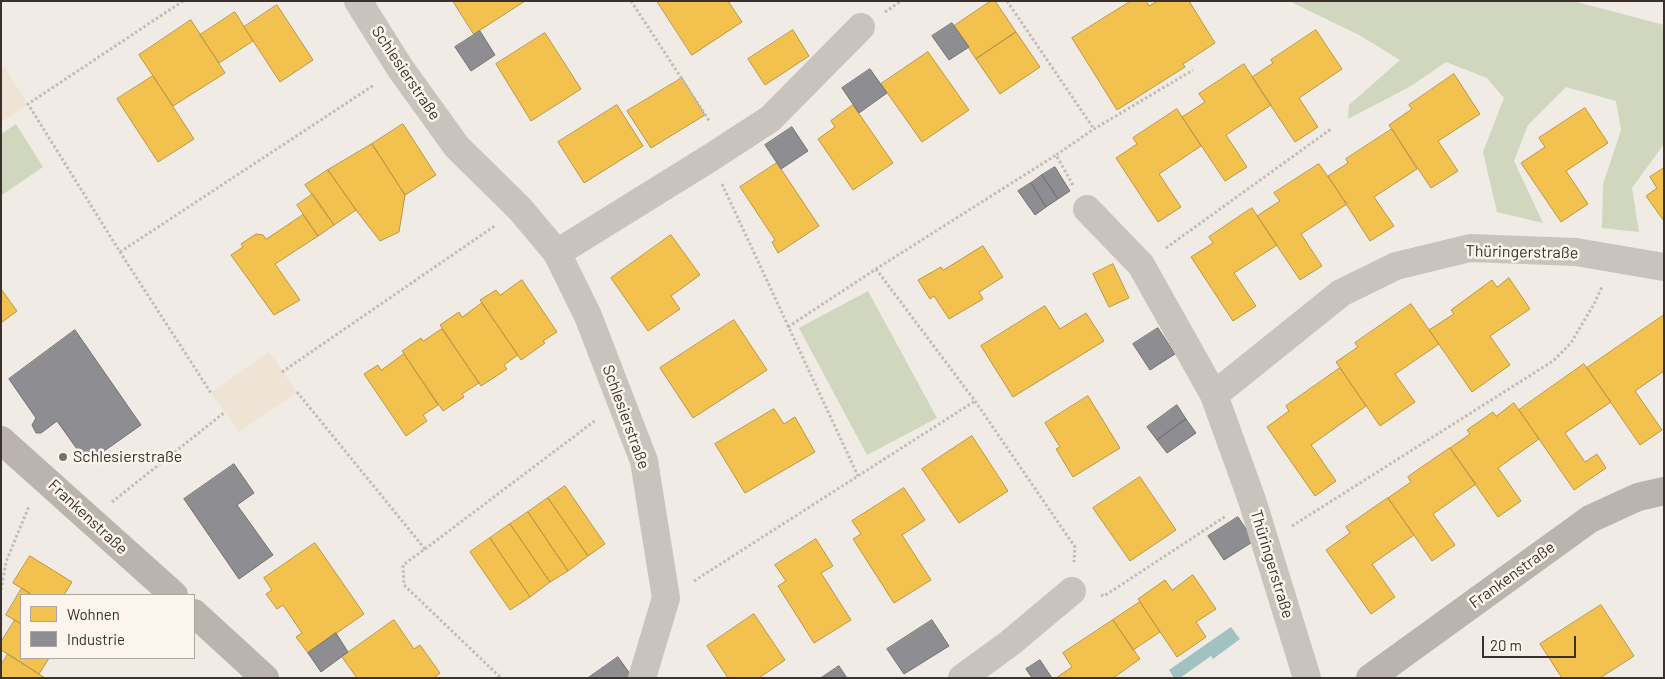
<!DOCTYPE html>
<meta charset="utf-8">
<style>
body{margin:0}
#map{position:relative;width:1665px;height:679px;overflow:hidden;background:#f0ebe5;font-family:Barlow,sans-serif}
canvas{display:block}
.frame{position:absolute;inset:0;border:2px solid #3b302b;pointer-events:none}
.legend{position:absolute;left:20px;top:594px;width:175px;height:65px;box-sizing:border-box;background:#fbf5ee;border:1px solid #aea6a0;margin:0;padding:6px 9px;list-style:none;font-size:15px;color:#3b302b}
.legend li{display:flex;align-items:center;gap:10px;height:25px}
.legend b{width:25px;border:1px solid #aea6a0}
.scale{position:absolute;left:1482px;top:636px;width:94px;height:22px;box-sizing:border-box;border:2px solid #3b302b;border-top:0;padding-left:6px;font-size:15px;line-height:18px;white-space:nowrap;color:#3b302b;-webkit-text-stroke:4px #fbf5ee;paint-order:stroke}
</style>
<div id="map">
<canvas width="1665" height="679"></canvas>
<div class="frame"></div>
<ul class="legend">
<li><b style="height:14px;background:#f2c14e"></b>Wohnen</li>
<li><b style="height:14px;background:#8d8d92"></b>Industrie</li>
</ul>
<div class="scale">20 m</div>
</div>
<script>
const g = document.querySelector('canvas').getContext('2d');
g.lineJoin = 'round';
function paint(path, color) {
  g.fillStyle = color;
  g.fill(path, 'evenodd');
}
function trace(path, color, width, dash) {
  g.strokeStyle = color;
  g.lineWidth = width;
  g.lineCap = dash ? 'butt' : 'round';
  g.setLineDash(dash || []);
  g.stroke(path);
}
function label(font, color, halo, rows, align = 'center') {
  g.font = font + ' Barlow,sans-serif';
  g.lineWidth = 5;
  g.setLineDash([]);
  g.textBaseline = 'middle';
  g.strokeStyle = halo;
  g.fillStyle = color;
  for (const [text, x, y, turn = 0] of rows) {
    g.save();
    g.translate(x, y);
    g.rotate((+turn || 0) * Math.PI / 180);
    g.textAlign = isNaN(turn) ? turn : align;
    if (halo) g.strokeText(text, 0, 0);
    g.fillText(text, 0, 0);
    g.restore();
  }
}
const green = new Path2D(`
 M1289,1h284l91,24v119l-32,44 7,44 -37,-4 1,-44 18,-54 -5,-29 -50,-14 -38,38 -14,36 29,62 -46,-11 -14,-60 21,-54 -17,-20 -41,-16 -35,24 -63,33 1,-14 51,-45 -41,-25z
 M16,124l27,43 -41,28 -1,-61z
 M868,291l69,127 -70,37 -68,-127z`);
const plaza = new Path2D(`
 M4,66l24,38 -27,18v-54z
 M269,352l28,40 -58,40 -28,-39z`);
const water = new Path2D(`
 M1231,627l9,12 -27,20 -2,-3 -31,22h-6l-5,-8z`);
const homes = new Path2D(`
 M453,1h72l-51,33z
 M657,1h71l14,21 -50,33z
 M991,1h4l21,31 -40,27 -22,-33z
 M1131,1h15l3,5 9,-5h31l26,42 -32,21 2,3 -68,43 -45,-72z
 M277,5l36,55 -33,22 -36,-55z
 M235,12l18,29 -34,22 -19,-28z
 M191,20l34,53 -52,33 -34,-51z
 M793,30l16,26 -44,29 -17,-26z
 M1316,30l26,39 -43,29 19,29 -23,15 -43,-65 21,-14 -2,-3z
 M1016,32l24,35 -40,27 -24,-35z
 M545,33l36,56 -50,32 -35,-57z
 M928,52l41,58 -47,32 -41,-58z
 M1244,64l27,41 -45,30 21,32 -22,14 -43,-64 23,-15 -6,-8z
 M1454,74l26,40 -42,27 20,30 -27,17 -42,-63 23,-16 -3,-4z
 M153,76l41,63 -36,23 -41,-63z
 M682,78l23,37 -54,33 -24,-37z
 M617,105l26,41 -59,37 -26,-41z
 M853,105l40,58 -40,27 -35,-51 17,-12 -4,-6z
 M1585,108l23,35 -42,28 22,33 -27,18 -40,-59 24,-16 -6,-9z
 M1177,109l24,37 -42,28 22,33 -23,15 -42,-64 21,-14 -4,-6z
 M403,124l33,51 -31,20 -33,-51z
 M1392,129l25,40 -43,28 20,29 -24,15 -42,-65 20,-13 -2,-4z
 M372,144l33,51 -6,37 -19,9 -24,-31 -28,-40z
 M777,163l42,63 -41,27 -6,-11 3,-2 -35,-53z
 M1319,164l28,40 -46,30 21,32 -22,14 -43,-64 23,-15 -6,-8z
 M1664,168v53l-18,-25 11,-8 -7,-11z
 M328,170l28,40 -22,15 -29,-40z
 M313,194l21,31 -16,11 -21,-31z
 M1252,208l25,37 -43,28 22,33 -23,15 -42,-64 22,-14 -4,-6z
 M303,215l15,21 -43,28 25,36 -26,15 -43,-60 12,-8 -2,-3 15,-10 7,1 3,4z
 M671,235l29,40 -29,21 9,13 -32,22 -37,-53z
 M983,246l20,31 -24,15 4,7 -34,20 -15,-23 -4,3 -12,-19 23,-13 2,3z
 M1113,264l16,34 -20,9 -16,-33z
 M1509,278l21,31 -40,27 20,29 -38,27 -43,-62 25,-16 -3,-4 41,-30 5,7z
 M522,280l35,52 -14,9 2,2 -24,17 -41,-60 16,-10 4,5z
 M1,289l16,22 -16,12z
 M482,303l36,52 -14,10 3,4 -26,17 -41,-61 19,-13 3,5z
 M1411,304l28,40 -44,30 20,28 -35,24 -44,-64 22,-15 -3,-4z
 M1045,306l15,23 26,-16 18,28 -91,56 -32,-51z
 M1664,315v56l-29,20 27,39 -22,15 -53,-77z
 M734,320l33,50 -74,48 -33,-50z
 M442,329l37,54 -17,11 2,3 -21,14 -41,-60 19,-13 2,3z
 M404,354l34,51 -15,10 4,6 -21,15 -42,-62 14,-9 3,5z
 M1584,364l27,38 -46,31 20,29 12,-8 9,14 -32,22 -55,-80z
 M1340,368l26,38 -55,39 25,36 -21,15 -48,-69 22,-16 -3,-5z
 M1088,396l32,52 -47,29 -17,-28 4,-2 -15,-24z
 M1514,403l25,36 -41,29 23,33 -23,16 -48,-69 20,-14 -3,-4 26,-18 3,4z
 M774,409l10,15 11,-7 20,35 -70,41 -30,-49z
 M972,436l36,55 -49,32 -37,-54z
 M1450,448l26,36 -43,30 22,31 -23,16 -44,-63 23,-16 -3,-5z
 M1140,477l36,53 -46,31 -37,-53z
 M565,486l40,58 -17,12 -40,-58z
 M904,488l21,32 -23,15 29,45 -37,23 -41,-64 8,-5 -9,-13z
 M548,498l40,58 -20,15 -40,-59z
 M1388,498l26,37 -42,29 23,33 -24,17 -45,-64 24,-17 -4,-6z
 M528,512l40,59 -18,11 -40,-58z
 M510,524l40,58 -20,15 -40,-59z
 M490,538l40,59 -20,13 -40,-58z
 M816,539l17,27 -12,7 30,47 -37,23 -36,-57 8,-5 -11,-16z
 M315,543l49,71 -56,39 -12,-16 6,-4 -19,-28 -6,4 -11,-15 6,-4 -8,-12z
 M30,556l42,26 -8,13h-32l-19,-12z
 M1193,575l23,34 -20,13 10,15 -29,20 -39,-58 27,-19 7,10z
 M22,588l10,7h-11v29l-15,-9z
 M1140,602l20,30 -27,18 -20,-30z
 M1601,605l33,51 -34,22h-38l-22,-34z
 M754,614l31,46 -26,18h-31l-21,-32z
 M15,620l6,4v34h28l-10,16 -38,-24v-8z
 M394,620l20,29 6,-4 20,28 -6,5h-77l-15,-21z
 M1113,620l27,39 -27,19h-57l16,-11 -9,-14z
 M8,654l31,20 6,4h-44v-13z`);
const industry = new Path2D(`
 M952,23l17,24 -20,13 -17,-24z
 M480,31l15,24 -24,16 -16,-24z
 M870,69l17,24 -28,20 -17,-25z
 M792,127l16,24 -27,18 -16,-24z
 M1055,167l15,24 -12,8 -16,-24z
 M1042,175l16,24 -12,8 -15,-24z
 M1031,183l15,24 -11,8 -17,-24z
 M1158,328l17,26 -25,16 -17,-26z
 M75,330l66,95 -54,38 -30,-42 -16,12h-5l-4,-8 4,-7 -27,-39z
 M1177,405l9,14 -29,21 -10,-13z
 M1186,419l10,14 -29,20 -10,-13z
 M234,464l20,29 -17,12 36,50 -34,24 -55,-80z
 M1238,517l16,24 -30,19 -16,-24z
 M932,620l17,26 -45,28 -17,-25z
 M336,633l12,19 -27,20 -13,-19z
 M618,657l15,21h-45z
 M1040,660l12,18h-20l-6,-9z
 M839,666l8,12h-26z`);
const path = new Path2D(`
 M183,1l-155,103 92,148 91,141
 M631,1l79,121
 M1007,1l87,128
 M885,12l16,-11
 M722,184l136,292
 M1073,185l-17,-30 38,-26 99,-59
 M1166,248l165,-119
 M120,252l254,-167
 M876,269l99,132 100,146 -1,15
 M788,327l88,-58 180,-114
 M282,372l214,-147
 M297,392l128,157 -22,16 1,20 97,93
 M112,502l113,-90
 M1292,526l261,-165 18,-18 23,-39 8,-17
 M425,549l171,-129
 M694,581l281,-180
 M1,590l5,-28 23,-56
 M1101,595l3,1 122,-80`);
const street = new Path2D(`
 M358,1l42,67 57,79 63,62 37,44
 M1087,209l54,56 73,130 38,105 55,178
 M1214,395l127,-102 55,-27 74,-18 106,4 88,15
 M642,678l24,-80 -22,-137 -56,-145 -31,-63 153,-95 60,-39 91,-92
 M962,678l48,-35 62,-52`);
const secondary = new Path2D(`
 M1,440l173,155
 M194,613l71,65
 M1370,678l220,-159 48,-22 26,-6`);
const markers = [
 [63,457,5,"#7a716c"]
];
const streetNames = [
 ["Schlesierstraße",406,73,56],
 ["Thüringerstraße",1522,252,1],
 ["Schlesierstraße",626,417,70],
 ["Frankenstraße",88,517,43],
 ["Thüringerstraße",1272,564,73],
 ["Frankenstraße",1512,575,-36]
];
const poiNames = [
 ["Schlesierstraße",73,457]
];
paint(green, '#d1d6bf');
paint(plaza, '#eee3d5');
paint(water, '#a1c2c1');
paint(homes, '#f2c14e');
trace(homes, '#bb9644', 1);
paint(industry, '#8d8d92');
trace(industry, '#747173', 1);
trace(path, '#c2bbb6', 3, [2.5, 2.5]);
trace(street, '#c9c3be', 28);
trace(secondary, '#bab3ae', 28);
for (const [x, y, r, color] of markers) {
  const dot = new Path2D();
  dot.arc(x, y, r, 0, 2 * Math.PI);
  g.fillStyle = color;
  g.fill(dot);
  trace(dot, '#fbf5ee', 2);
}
label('16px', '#3b302b', '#fbf5ee', streetNames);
label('16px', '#3b302b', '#fbf5ee', poiNames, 'left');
</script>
